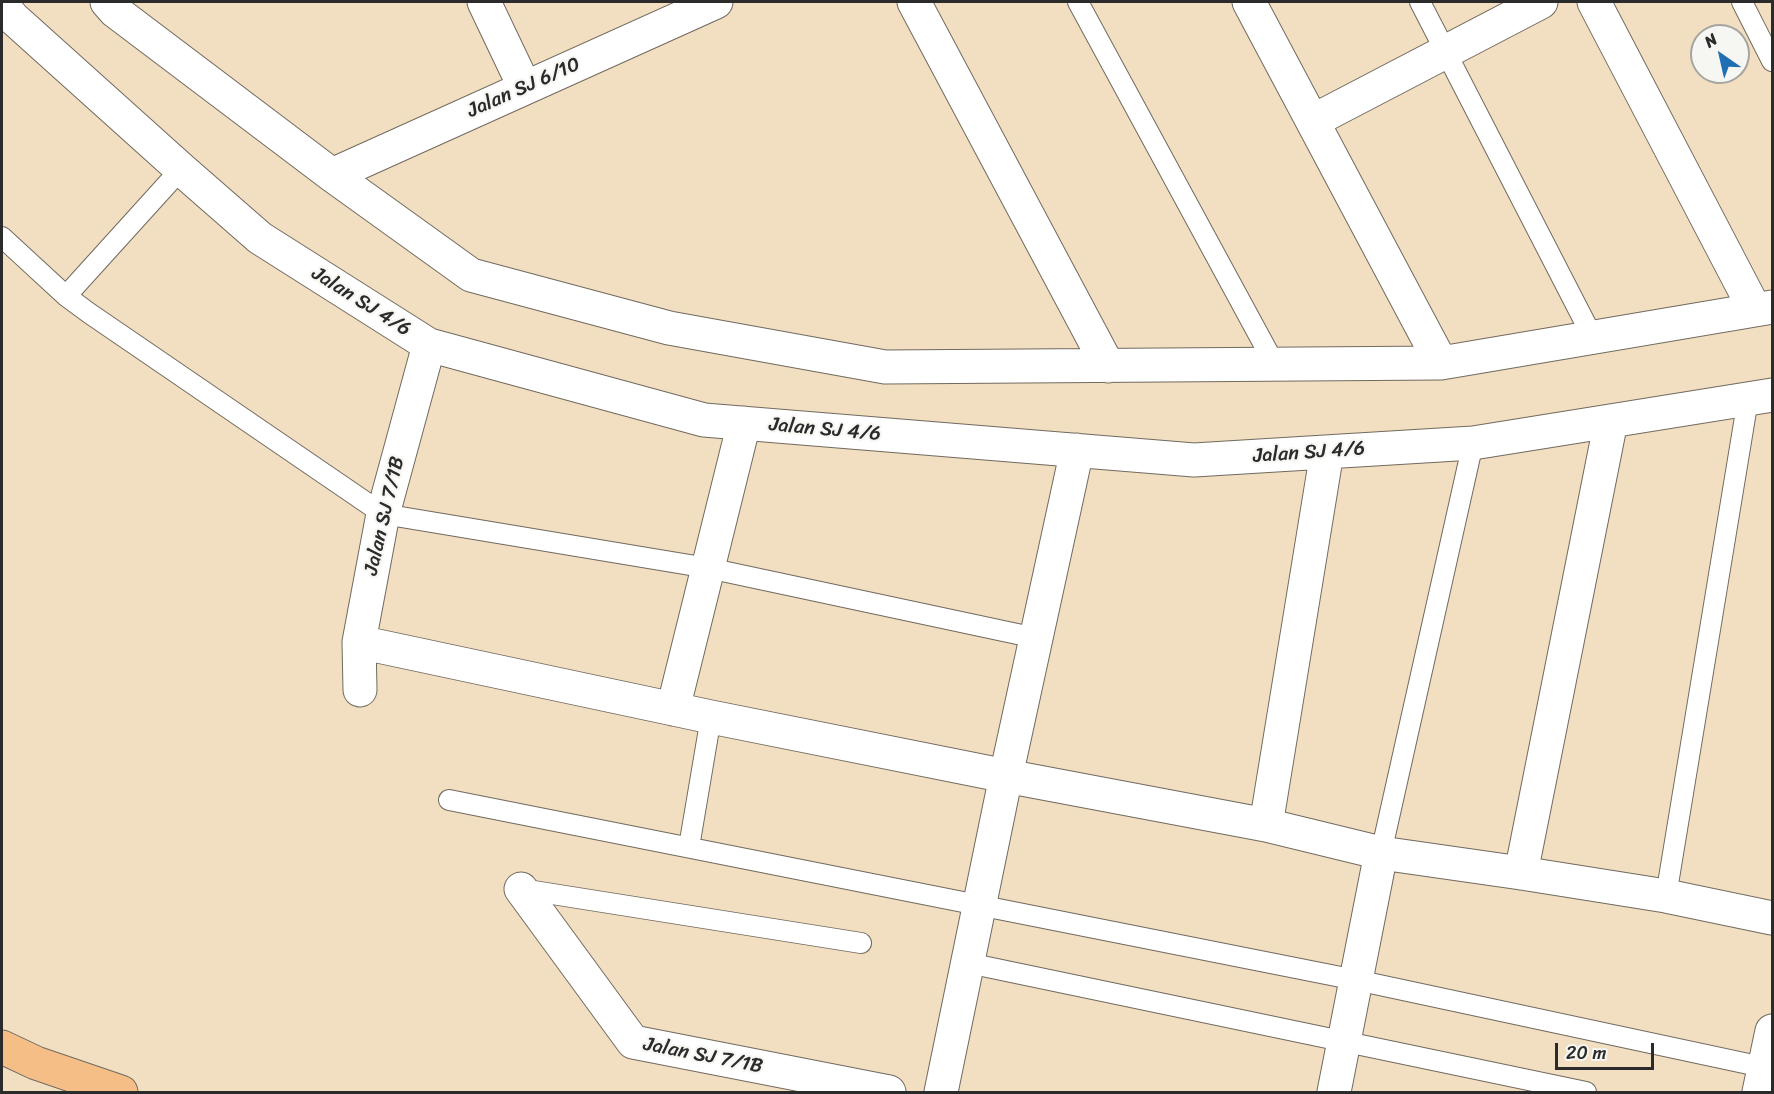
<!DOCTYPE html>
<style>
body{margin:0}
#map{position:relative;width:1774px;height:1094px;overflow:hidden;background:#f2dec0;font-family:Sriracha,sans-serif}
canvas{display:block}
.frame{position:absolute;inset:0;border:3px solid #2b2b2b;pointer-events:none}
.north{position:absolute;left:1690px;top:24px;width:60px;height:60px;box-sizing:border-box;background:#f6f6f2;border:2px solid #a5a5a2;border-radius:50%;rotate:326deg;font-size:16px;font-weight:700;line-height:24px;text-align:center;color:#2b2b2b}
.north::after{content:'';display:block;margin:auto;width:21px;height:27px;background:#1f6fb2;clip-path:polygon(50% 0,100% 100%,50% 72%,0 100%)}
.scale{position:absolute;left:1555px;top:1043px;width:99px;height:27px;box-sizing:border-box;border:3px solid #2b2b2b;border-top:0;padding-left:8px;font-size:18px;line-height:21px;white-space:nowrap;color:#2b2b2b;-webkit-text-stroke:4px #f6f6f2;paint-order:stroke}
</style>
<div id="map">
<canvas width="1774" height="1094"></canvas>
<div class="frame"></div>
<div class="north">N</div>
<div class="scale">20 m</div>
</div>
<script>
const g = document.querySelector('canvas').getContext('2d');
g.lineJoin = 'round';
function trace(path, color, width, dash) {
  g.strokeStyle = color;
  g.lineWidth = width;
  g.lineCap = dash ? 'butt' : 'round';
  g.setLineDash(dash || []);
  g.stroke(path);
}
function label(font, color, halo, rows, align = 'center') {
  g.font = font + ' Sriracha,sans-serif';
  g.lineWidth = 4.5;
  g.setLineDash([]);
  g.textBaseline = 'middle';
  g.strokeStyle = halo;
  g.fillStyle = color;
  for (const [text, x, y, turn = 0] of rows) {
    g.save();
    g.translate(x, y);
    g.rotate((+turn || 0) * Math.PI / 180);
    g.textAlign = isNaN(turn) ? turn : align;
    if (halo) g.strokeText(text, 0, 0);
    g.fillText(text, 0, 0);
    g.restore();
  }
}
const service = new Path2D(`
 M1078,2l197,363
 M1420,2l173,336
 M1742,2l30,59
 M2,237l64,59 23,17 294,201 325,54 328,70
 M66,296l115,-127
 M449,800l907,180 416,89
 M689,847l22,-130
 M1381,853l92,-410
 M521,889l340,54
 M1666,896l82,-497
 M968,963l618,129`);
const minor = new Path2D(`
 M107,2l8,9 217,164 139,100 198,53 216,39 556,-4 331,-56
 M484,2l41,86
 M914,2l194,364
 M1249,2l192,361
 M1594,2l161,308
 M2,5l11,13 168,151 79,69 169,107 275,75 490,40 279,-17 299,-48
 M1313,121l228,-119
 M332,175l384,-173
 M359,642l352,75 295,59 260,49 115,28 140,20 145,23 106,22
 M360,690l-1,-48 24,-128 46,-169
 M673,709l71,-286
 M1266,825l61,-373
 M1521,873l90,-452
 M521,889l112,153 256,50
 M941,1092l65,-316 71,-326
 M1334,1092l47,-239
 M1759,1092l13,-61`);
const motorway = new Path2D(`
 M2,1047l34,16 85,29`);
const streetNames = [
 ["Jalan SJ 6/10",524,88,-24],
 ["Jalan SJ 4/6",361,302,32],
 ["Jalan SJ 4/6",825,430,5],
 ["Jalan SJ 4/6",1309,453,-4],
 ["Jalan SJ 7/1B",385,516,-77],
 ["Jalan SJ 7/1B",703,1056,11]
];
trace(service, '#716a5f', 22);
trace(minor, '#716a5f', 35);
trace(motorway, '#716a5f', 35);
trace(service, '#fff', 20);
trace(minor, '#fff', 33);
trace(motorway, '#f6be87', 33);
label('20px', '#2b2b2b', '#f6f6f2', streetNames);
</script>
